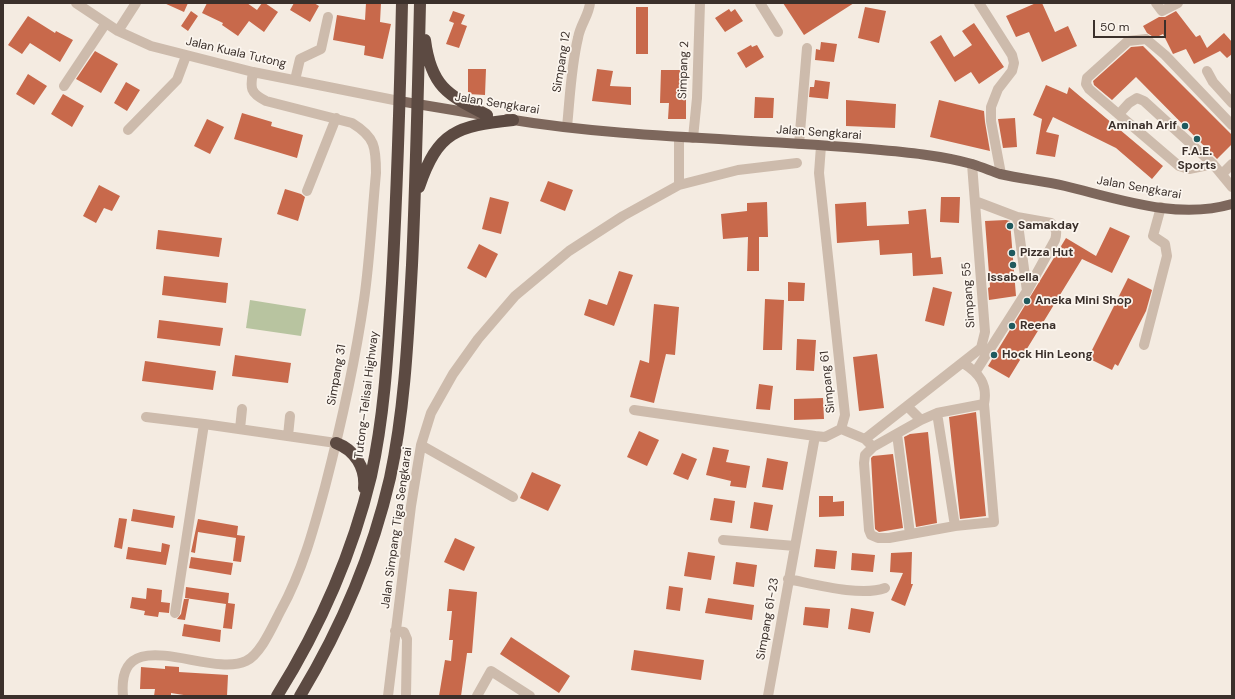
<!DOCTYPE html>
<meta charset="utf-8">
<style>
body{margin:0}
#map{position:relative;width:1235px;height:699px;overflow:hidden;background:#f4ebe1;font-family:"DM Sans",sans-serif}
canvas{display:block}
.frame{position:absolute;inset:0;border:4px solid #3b302b;pointer-events:none}
.scale{position:absolute;left:1093px;top:20px;width:73px;height:18px;box-sizing:border-box;border:2px solid #3b302b;border-top:0;padding-left:5px;font-size:12px;line-height:14px;white-space:nowrap;color:#3b302b;-webkit-text-stroke:3px #fbf5ee;paint-order:stroke}
</style>
<div id="map">
<canvas width="1235" height="699"></canvas>
<div class="frame"></div>
<div class="scale">50 m</div>
</div>
<script>
const g = document.querySelector('canvas').getContext('2d');
g.lineJoin = 'round';
function paint(path, color) {
  g.fillStyle = color;
  g.fill(path, 'evenodd');
}
function trace(path, color, width, dash) {
  g.strokeStyle = color;
  g.lineWidth = width;
  g.lineCap = dash ? 'butt' : 'round';
  g.setLineDash(dash || []);
  g.stroke(path);
}
function label(font, color, halo, rows, align = 'center') {
  g.font = font + ' "DM Sans",sans-serif';
  g.lineWidth = 3.5;
  g.setLineDash([]);
  g.textBaseline = 'middle';
  g.strokeStyle = halo;
  g.fillStyle = color;
  for (const [text, x, y, turn = 0] of rows) {
    g.save();
    g.translate(x, y);
    g.rotate((+turn || 0) * Math.PI / 180);
    g.textAlign = isNaN(turn) ? turn : align;
    if (halo) g.strokeText(text, 0, 0);
    g.fillText(text, 0, 0);
    g.restore();
  }
}
const green = new Path2D(`
 M250,300l56,9 -5,27 -55,-8z`);
const building = new Path2D(`
 M164,3h24l-4,9z
 M207,3h40l10,7 5,-7h3l13,9 -14,20 -15,-11 -11,15 -16,-11 1,-2 -21,-10z
 M294,3h20l5,3 -9,16 -20,-12z
 M366,3h15l-1,19 11,2 -8,35 -19,-4 1,-9 -32,-6 4,-25 28,5z
 M783,3h71l-50,32z
 M1036,3h6l13,29 13,-6 9,20 -35,16 -13,-30 -13,5 -10,-21z
 M636,7h12v47h-12z
 M865,7l21,4 -7,32 -21,-5z
 M729,9l2,3 4,-3 8,12 -18,11 -10,-14z
 M191,11l7,5 -10,15 -7,-5z
 M453,11l12,4 -4,9 6,2 -8,22 -13,-4 8,-21 -5,-2z
 M1176,11l20,26 4,-2 7,13 17,-15 8,9v12l-5,4 -7,-7 -26,13 -8,-15 -13,5 -10,-20 -8,4 -8,-5 -4,-7 16,-9h6z
 M28,16l27,17 1,-2 17,9 -13,22 -30,-19 -8,11 -14,-9z
 M974,23l30,44 -25,17 -8,-12 -16,10 -25,-40 11,-7 13,22 18,-12 -10,-14z
 M821,42l16,2 -3,18 -19,-2 1,-11 4,1z
 M751,45l1,2 5,-2 7,12 -18,11 -9,-15z
 M1143,46l89,89v9l-15,15 -81,-82 -24,23 -18,-15 -1,-4 38,-34z
 M95,51l23,13 -17,29 -25,-14z
 M468,69h18l-1,26 -17,-1z
 M597,69l16,2 -3,15 21,1v18l-39,-4z
 M661,70h25v49h-18l1,-16h-9z
 M28,74l19,12 -13,19 -18,-11z
 M815,80l15,2 -2,17 -19,-2 1,-10h4z
 M126,82l14,8 -13,21 -13,-8z
 M1046,85l21,9 2,-7 94,79 -11,13 -36,-31 -63,-31 -7,15 13,3 -4,22 -19,-3 6,-35 -9,-4z
 M63,94l21,12 -12,21 -21,-13z
 M755,97l19,1 -1,20h-19z
 M846,100l50,4 -1,24 -49,-2z
 M939,100l45,11 1,11 5,29 -60,-14z
 M242,113l30,9 -1,4 32,9 -6,23 -63,-19z
 M1015,118l2,29 -14,1 -5,-29z
 M207,119l17,8 -14,27 -16,-8z
 M548,181l25,9 -8,21 -25,-10z
 M99,185l21,11 -8,15 -8,-3 -8,15 -13,-7z
 M285,189l16,5 4,3 -7,24 -21,-7z
 M490,197l19,5 -8,32 -19,-5z
 M941,197h19l-1,26 -19,-1z
 M767,202l1,35h-9v34h-12l1,-34 -25,2 -2,-25 26,-3v-8z
 M866,202l1,24 42,-2 -1,-13 18,-2 5,49 10,-1 2,17 -30,2 -1,-23 -32,2 -1,-15 -42,3 -2,-39z
 M1006,220l4,1 6,75 -27,4 -1,-12 2,-1 -5,-66z
 M1110,227l20,9 -18,37 -30,-14 -73,119 -21,-12 78,-128 30,18z
 M158,230l64,8 -3,19 -63,-8z
 M479,244l19,10 -12,24 -19,-10z
 M619,271l14,4 -19,51 -30,-11 5,-16 18,6z
 M164,276l64,7 -2,20 -64,-8z
 M1128,278l24,12 -6,21 -28,55 -3,-2 -3,6 -24,-12z
 M788,282l17,1 -1,18h-16z
 M933,287l19,5 -8,34 -19,-5z
 M765,299l19,1 -2,50h-19z
 M654,304l25,3 -4,48 -9,-1 -12,49 -24,-6 10,-37 9,3z
 M159,320l64,8 -3,18 -63,-8z
 M797,339l19,1 -2,31 -18,-1z
 M877,354l7,54 -25,3 -6,-54z
 M235,355l56,8 -3,20 -56,-7z
 M145,361l71,10 -3,19 -71,-9z
 M759,384l14,2 -3,24 -14,-1z
 M823,398l1,21 -30,1v-21z
 M976,412l10,104 -26,3 -11,-102z
 M639,431l20,9 -12,26 -20,-9z
 M928,432l9,91 -21,4 -12,-90 6,-3z
 M713,447l16,3 -3,12 24,4 -4,22 -16,-2 1,-5 -25,-6z
 M682,453l15,6 -9,21 -15,-6z
 M893,454l10,74 -24,4 -4,-3 -4,-71 2,-2z
 M767,458l21,4 -5,28 -21,-3z
 M532,472l29,13 -13,26 -28,-13z
 M819,496h14v6l11,-1v15l-25,1z
 M714,498l21,3 -3,22 -22,-3z
 M754,502l19,3 -5,26 -18,-3z
 M133,509l42,7 -2,12 -42,-7z
 M119,518l8,1 -5,30 -8,-2z
 M198,519l40,7 -1,9 8,1 -4,26 -8,-1 3,-23 -38,-6 -3,21 -4,-1z
 M455,538l20,9 -11,24 -20,-9z
 M162,543l8,2 -4,20 -40,-6 2,-12 33,5z
 M816,549l21,2 -2,18 -21,-2z
 M688,552l27,4 -4,24 -27,-4z
 M912,552l-1,32h2l-8,22 -14,-6 12,-27 -13,-1 1,-19z
 M852,553l23,2 -2,17 -22,-2z
 M191,557l42,6 -2,12 -42,-7z
 M736,562l21,3 -3,22 -21,-3z
 M669,586l14,2 -3,23 -14,-2z
 M186,587l43,6 -1,10 7,1 -3,25 -9,-1 3,-24 -41,-6z
 M147,588l15,2 -1,12 9,1 -1,10 -10,-1 -1,5 -14,-2 1,-4 -15,-3 2,-11 14,2z
 M449,589l28,3 -5,61h-5l-6,43h-22l6,-36 6,1 2,-21h-4l3,-29h-5z
 M708,598l46,7 -2,15 -47,-7z
 M184,599h5l-4,21 -8,-1 4,-5z
 M805,607l25,2 -2,19 -25,-3z
 M851,608l23,4 -4,21 -22,-4z
 M184,624l37,6 -1,12 -38,-6z
 M511,637l59,39 -11,17 -59,-39z
 M634,650l70,10 -3,20 -70,-10z
 M165,666l14,1v5l49,3 -1,21h-37l-19,-3v3h-17l1,-7h-15l1,-22 24,2z`);
const minor = new Path2D(`
 M76,3l42,28 33,15 102,26 146,29
 M760,3l18,29
 M979,3l33,52 2,8 -2,8 -14,18 -7,18v14l10,53
 M1156,3l6,8 16,-8
 M118,31l18,-28
 M1207,71l6,11 19,21
 M295,80l5,-21 21,-10 7,-32
 M64,86l42,-63
 M1119,114l10,-11 8,-5 7,3 69,63 19,23
 M567,127c3,-30 4,-60 11,-89 2,-13 11,-23 12,-35
 M128,130l49,-50 9,-24
 M693,138l4,-40 3,-95
 M799,144l8,-96
 M1213,164l-24,5 -10,-3 -90,-77 -3,-5 1,-6 41,-37 18,-2 19,16 67,70
 M1222,174l10,-10
 M679,185l59,-15 59,-7
 M307,191l29,-73
 M975,201l42,16 10,74 -51,80
 M1017,217l34,6c6,6 6,10 4,17l-28,51
 M1144,345l23,-89 -2,-12 -12,-8 8,-29
 M907,406l14,14
 M634,410l181,26 10,1 16,-8 4,-14 -26,-242 2,-27
 M937,413l18,113 39,-4 -10,-118c4,-20 -5,-31 -21,-41
 M146,417l58,7
 M240,429l2,-20
 M841,429l24,10 8,8 48,-27 16,-7 47,-9
 M897,434l13,100
 M288,436l2,-20
 M865,439l116,-91 4,-16 -13,-168
 M421,445l92,52
 M873,447l-8,8 -1,8 5,67 2,5 7,3h11l66,-12
 M723,540l72,6
 M788,579c26,5 73,18 97,9
 M175,613l29,-189 132,19
 M395,631l9,1 3,7 -1,57
 M123,696c-7,-78 86,-17 123,-35 15,-7 27,-36 35,-51 21,-38 33,-82 44,-123 16,-62 30,-124 39,-187 6,-42 8,-85 12,-127 0,-26 -1,-36 -24,-50l-86,-22c-16,-8 -16,-13 -13,-29
 M388,696l23,-190 10,-61 10,-32 22,-39 25,-35 37,-43 54,-45 54,-35 56,-31v-48
 M477,696l14,-25 39,25
 M768,696l47,-260`);
const major = new Path2D(`
 M399,101l84,14
 M507,119c120,20 242,19 363,30 34,3 70,6 102,15 10,3 19,7 28,10 22,5 44,7 65,12 54,13 112,34 167,18`);
const highway = new Path2D(`
 M425,40c6,47 23,55 62,75
 M419,187c19,-56 38,-61 94,-67
 M336,443c19,7 30,25 28,45
 M277,696c43,-69 75,-141 94,-220 14,-63 17,-129 21,-193 5,-93 8,-187 10,-280
 M300,696c41,-68 72,-140 90,-218 15,-70 18,-142 22,-213 4,-88 6,-175 8,-262`);
const markers = [
 [1185,126,4,"#1f5a5e"],
 [1197,139,4,"#1f5a5e"],
 [1010,226,4,"#1f5a5e"],
 [1012,253,4,"#1f5a5e"],
 [1013,265,4,"#1f5a5e"],
 [1027,301,4,"#1f5a5e"],
 [1012,326,4,"#1f5a5e"],
 [994,355,4,"#1f5a5e"]
];
const streetNames = [
 ["Jalan Kuala Tutong",236,53,13],
 ["Simpang 12",562,62,-81],
 ["Simpang 2",684,70,-88],
 ["Jalan Sengkarai",497,104,9],
 ["Jalan Sengkarai",819,133,4],
 ["Jalan Sengkarai",1139,188,10],
 ["Simpang 55",969,295,-94],
 ["Simpang 31",337,375,-80],
 ["Simpang 61",828,382,-96],
 ["Tutong–Telisai Highway",367,395,-83],
 ["Jalan Simpang Tiga Sengkarai",397,528,-82],
 ["Simpang 61-23",768,619,-80]
];
const poiNames = [
 ["Aminah Arif",1177,126,"right"],
 ["F.A.E.",1197,152,"center"],
 ["Sports",1197,166,"center"],
 ["Samakday",1018,226],
 ["Pizza Hut",1020,253],
 ["Issabella",1013,278,"center"],
 ["Aneka Mini Shop",1035,301],
 ["Reena",1020,326],
 ["Hock Hin Leong",1002,355]
];
paint(green, '#b8c4a0');
paint(building, '#c8694b');
trace(minor, '#cdbbac', 10);
trace(major, '#7d675c', 10);
trace(highway, '#5c4a42', 12);
for (const [x, y, r, color] of markers) {
  const dot = new Path2D();
  dot.arc(x, y, r, 0, 2 * Math.PI);
  g.fillStyle = color;
  g.fill(dot);
  trace(dot, '#fbf5ee', 1.5);
}
label('12px', '#3b302b', '#fbf5ee', streetNames);
label('bold 12px', '#3b302b', '#fbf5ee', poiNames, 'left');
</script>
